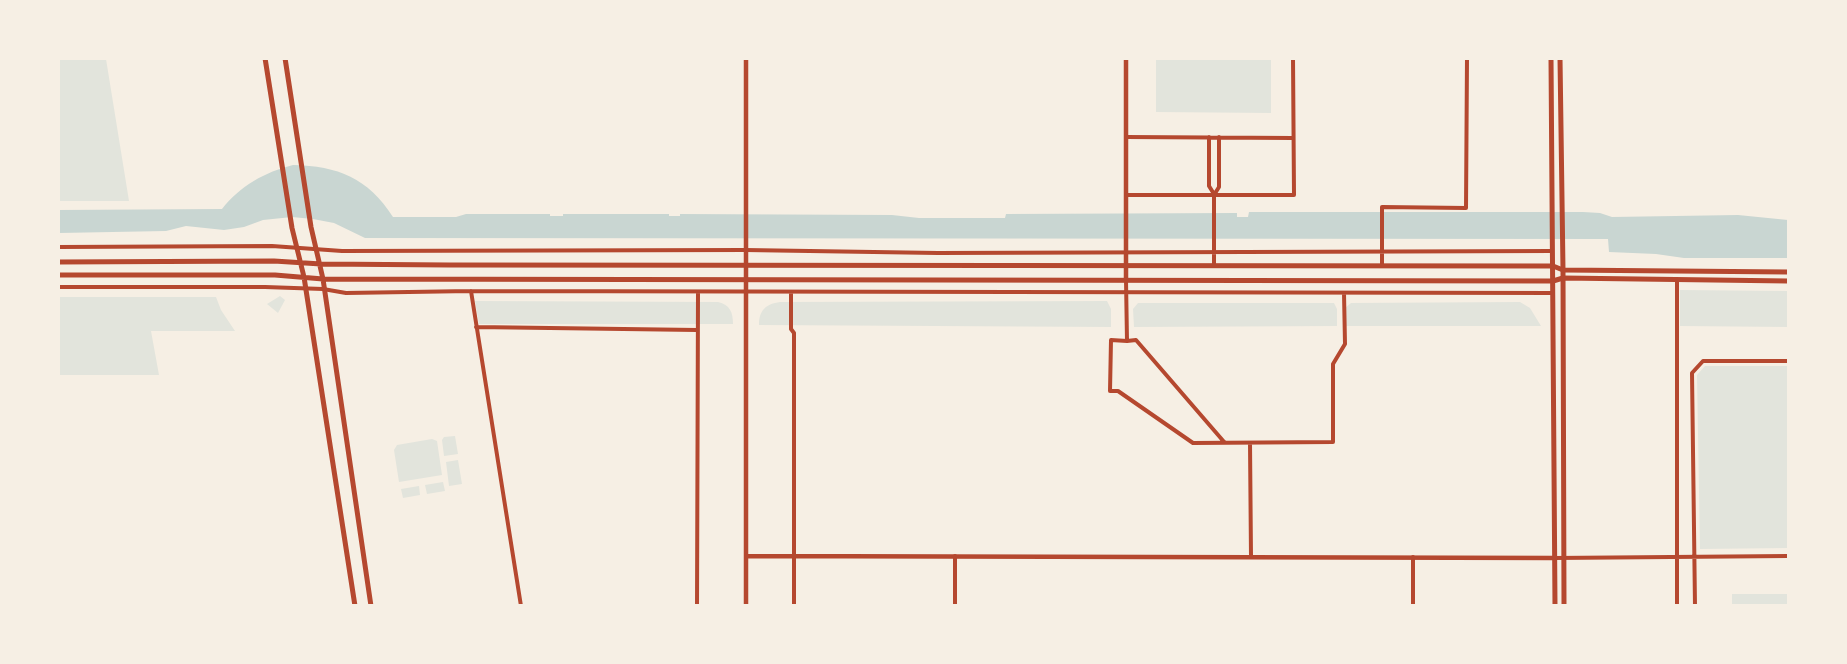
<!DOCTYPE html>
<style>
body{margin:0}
#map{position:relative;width:1847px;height:664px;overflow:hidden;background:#f6efe4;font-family:Figtree,sans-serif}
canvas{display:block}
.frame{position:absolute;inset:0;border:60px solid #f6efe4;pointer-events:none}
</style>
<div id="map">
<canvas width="1847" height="664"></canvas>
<div class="frame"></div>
</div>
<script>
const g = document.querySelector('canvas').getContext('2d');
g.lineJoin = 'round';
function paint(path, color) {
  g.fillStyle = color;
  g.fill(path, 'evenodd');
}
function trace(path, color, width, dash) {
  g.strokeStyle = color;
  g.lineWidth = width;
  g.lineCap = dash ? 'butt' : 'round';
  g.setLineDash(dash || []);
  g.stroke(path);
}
const green = new Path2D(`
 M58,59h48l23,142h-70z
 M1156,59h115v54l-115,-1z
 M1680,290l108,1v36l-108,-1z
 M280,296l5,4 -7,13 -11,-9z
 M59,297h157l5,13 14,21h-84l8,44h-100z
 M475,301l243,1c12,3 15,10 15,22h-254z
 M1107,301l4,8v18l-352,-2c0,-15 7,-21 21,-23z
 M1520,302l10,6 11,18h-196v-18l6,-5z
 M1138,303h196l3,6v17l-203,1 -1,-18z
 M1705,366h83v182l-88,1 -3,-174z
 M455,436l3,18 -14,2 -2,-16 2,-3z
 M432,439l5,2 5,34 -43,7 -5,-32 3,-5z
 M458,460l4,24 -13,2 -3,-24z
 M443,482l2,9 -18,3 -2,-9z
 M419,486l1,9 -17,3 -2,-9z
 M1732,594h56v11h-56z`);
const water = new Path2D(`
 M293,165c45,1 75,13 100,52h63l10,-3h84v2h13v-2h106v2h11v-2l212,1 27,3h86l1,-4 231,-1v4h11l1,-5h334l17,1 12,4 126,-2 50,5v38h-104l-28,-4 -47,-2 -1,-13 -1243,-1 -31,-15 -21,-4 -21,-2 -29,3 -19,7 -20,3 -38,-4 -20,5 -107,2 -1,-23 164,-1c18,-23 43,-37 71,-44z`);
const minor = new Path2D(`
 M1126,137l167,1
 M1209,137v49l5,8
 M1126,195h168l-1,-137
 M58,247l214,-1 70,5 403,-1 193,3 614,-2
 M1214,266v-71l5,-8v-50
 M1382,266v-59l84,1 1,-150
 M1126,280l1,61 -16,-1 -1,51h8l75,52 140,-1v-78l12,-20 -1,-51
 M1677,280v326
 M58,287h207l58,2 23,4 125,-2 1082,2
 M471,291l50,315
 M791,292v37l3,4v273
 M476,327l221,3
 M1127,341l9,-1 89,103
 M1250,443l1,114
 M955,556v50
 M1413,557v49
 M1554,558l234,-2
 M697,606l1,-314
 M1695,606l-3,-233 11,-12h85`);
const tertiary = new Path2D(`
 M1126,58v221
 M746,556l808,2
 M746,606v-548`);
const secondary = new Path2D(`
 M1551,58l4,548
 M1560,58l3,212 1,336`);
const primary = new Path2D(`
 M265,58l27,170 12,49 51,329
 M285,58l26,169 12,52 48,327
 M58,262l216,-1 47,3 128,1 1104,1 10,4 225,2
 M58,275h217l48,4c410,2 820,0 1230,2l10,-3 225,3`);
paint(green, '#e2e4dc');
paint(water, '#c9d6d2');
trace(minor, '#b5482f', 4);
trace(tertiary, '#b5482f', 4.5);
trace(secondary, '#b5482f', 5);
trace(primary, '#b5482f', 5);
</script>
